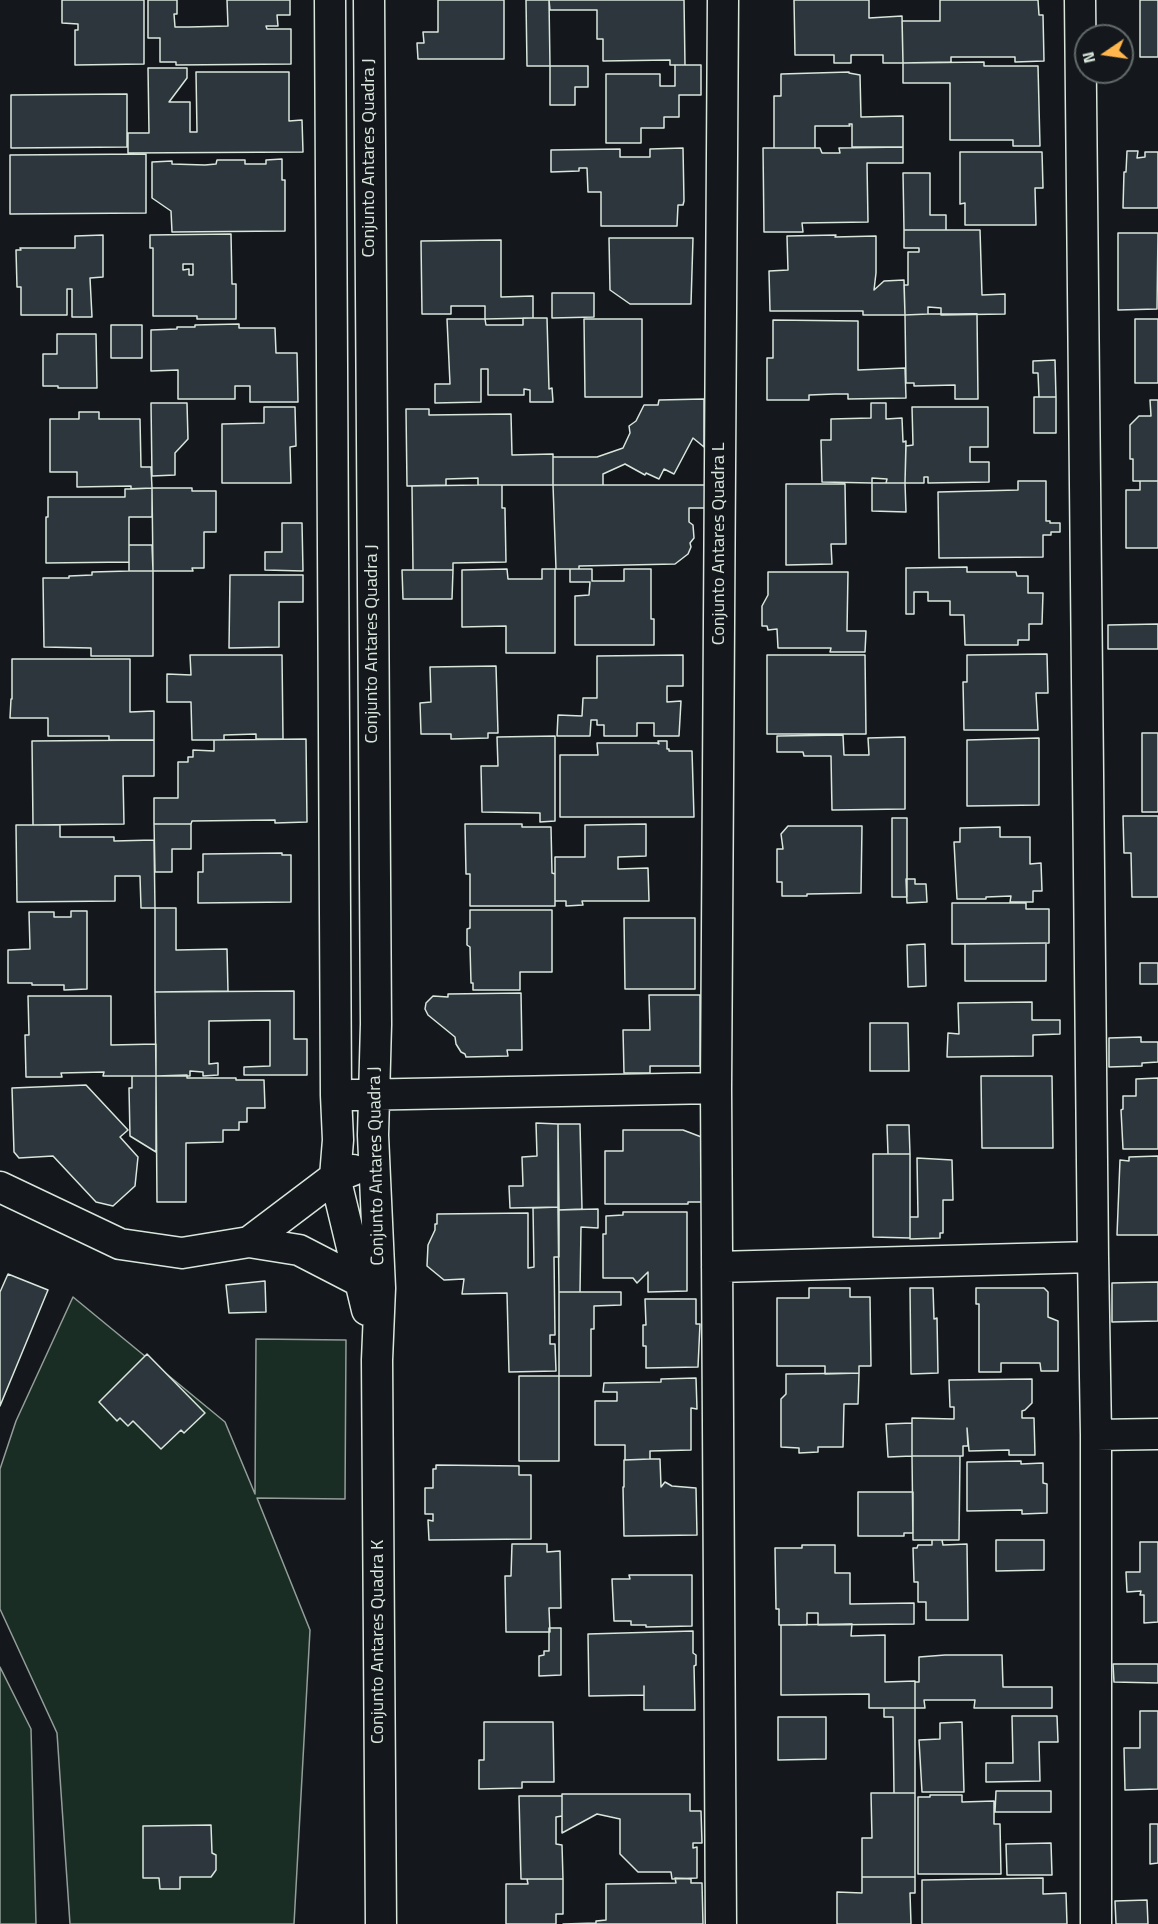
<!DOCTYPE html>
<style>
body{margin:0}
#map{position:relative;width:1158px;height:1924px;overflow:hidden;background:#14181c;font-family:"Titillium Web",sans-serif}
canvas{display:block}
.north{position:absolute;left:1074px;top:24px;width:60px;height:60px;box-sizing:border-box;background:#14181c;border:2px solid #626a69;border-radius:50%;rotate:257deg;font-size:16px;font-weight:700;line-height:24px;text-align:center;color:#d8e6dc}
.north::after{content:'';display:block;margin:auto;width:21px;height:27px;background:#ffb74d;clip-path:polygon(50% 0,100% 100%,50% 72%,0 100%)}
</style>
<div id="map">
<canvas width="1158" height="1924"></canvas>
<div class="north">N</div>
</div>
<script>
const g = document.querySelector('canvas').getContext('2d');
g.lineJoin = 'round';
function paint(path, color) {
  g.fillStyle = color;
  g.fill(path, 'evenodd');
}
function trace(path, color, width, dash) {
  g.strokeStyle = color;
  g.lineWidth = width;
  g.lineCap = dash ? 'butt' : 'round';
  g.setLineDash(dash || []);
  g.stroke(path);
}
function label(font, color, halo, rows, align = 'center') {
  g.font = font + ' "Titillium Web",sans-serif';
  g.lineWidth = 4.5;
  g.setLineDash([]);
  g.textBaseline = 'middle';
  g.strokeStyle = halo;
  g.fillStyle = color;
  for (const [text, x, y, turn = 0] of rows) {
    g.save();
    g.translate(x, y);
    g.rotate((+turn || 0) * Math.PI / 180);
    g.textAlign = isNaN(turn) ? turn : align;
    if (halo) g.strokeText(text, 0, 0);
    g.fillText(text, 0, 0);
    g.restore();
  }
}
const green = new Path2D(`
 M73,1297l152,125 30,72 1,-155 90,1 -1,159 -88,-1 53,132 -16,294h-224l-13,-191 -57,-124v-140l16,-48z
 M0,1667l31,62 5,195h-36z`);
const building = new Path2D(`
 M62,0h82v64l-69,1v-35h3v-6l-16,-1z
 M148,0h29v14h-3l1,13h14l39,-1 -1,-26h63v15h-13l1,11h-12l1,3h24v35l-115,1v-3h-16v-24h-12z
 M438,0h66v59h-86l-1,-16h7l-1,-11h15z
 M526,0h23l1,66h-23z
 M549,0h135l1,65h-15v-5l-67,1v-22h-6v-29h-47z
 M794,0h75v18l33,-2 1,47h-20v-8h-32v8h-17v-8h-39z
 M940,0h98l1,15h4l1,46 -29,1v-5h-64v5l-48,1 -1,-42h38z
 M1140,0h18v57h-18z
 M984,62v4h54l2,80h-27v-6h-63v-57h-47v-20z
 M675,65h26v30h-22v22h-15v11h-23v15h-35v-69h54v12h15z
 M550,66h38v21h-13v18h-25z
 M148,68h39v10l-18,24h21v30h7l-1,-60h93v49l13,-1 1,32 -175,1v-20h21z
 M849,72v1l11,2 1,42 42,-1v31h-51v-23h-3l1,2h-35v22h-41v-52h7v-22z
 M127,94v53l-116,1v-53z
 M903,147v16h-36l1,59 -66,1 1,9h-39l-1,-84h57l2,5h18l-1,-5z
 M683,148l1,53 -1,4h-5l-1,21h-76v-34h-13l-1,-24h-8v3l-28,1v-22l69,-1v8h30v-8z
 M1127,151h11l-1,7 8,-1v-5h13v56h-35l1,-36h2z
 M960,152h82l1,36h-8l1,37h-71v-22l-5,1z
 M146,154v59l-136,1v-59z
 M282,159v21h3v51l-113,1 -1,-21 -19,-13v-36l20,-1v3l33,1 11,-1 1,-4h28v4h21v-4z
 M903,173h27v42h16v15h-42z
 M904,230h76l2,65 23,-1v20l-64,1v-7l-13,-1v7l-23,1 -1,-30h4v-33h11v-4h-15z
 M1118,233h40l-1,76 -39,1z
 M231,234l1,50h4v35h-39v-3h-44v-68h-3v-13zM183,264h10v11h-4v-6l-6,1z
 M103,235v42l-13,1 2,39h-20v-28h-5v26h-46v-28h-4l-1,-37h5l-1,-2h55v-12z
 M836,235l-1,2 41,-1v37l-2,17 10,-9 20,-1 1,35h-42v-4h-93l-1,-40 19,-1 -1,-34z
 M609,238h84l-2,66h-61l-20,-14z
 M501,240v57l32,-1v22l-48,1v-13h-34v8h-29l-1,-73z
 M552,293h42v24l-42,1z
 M928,314h49l1,85h-23v-14l-41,1v-3h-8l-1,-68z
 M523,318h24l2,71 3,-1 1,14h-23v-12l-6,-1v6h-36v-26h-7v33l-46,1v-19h15l-3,-65h38l1,6h37z
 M584,319h58v78h-57z
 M1135,319h23v64h-23z
 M773,320l85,1v49l47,-2 1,30 -58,1v-5h-13l-26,1v5h-42v-42h6z
 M239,324v4h36l1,25h21l1,49h-48v-16h-15v13h-57v-29l-27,1v-41l26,-1v-2h18v-2z
 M111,325h31v33h-31z
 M57,334h39l1,54h-39v-2h-15v-32h14z
 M1055,360l1,37h-17l-1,-24h-5v-12z
 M1034,397h22v36h-22z
 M704,399v48l-11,-9 -19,36 -10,-5 -5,10 -13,-6 -1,2 -20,-11 -22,10v11h-50v-28h44l26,-9 7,-15 -1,-7 7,-5 8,-16h14l1,-5z
 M1150,400h8v81h-25v-22h-3v-34l9,-9h12z
 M151,403h36l1,36 -13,14v22l-23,1z
 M871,403h15v16l16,-1 1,24 3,-1 -1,42h-19l1,-4 -15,-1v5l-50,-1 -1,-42h10v-21l40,-1z
 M264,407h31l1,39 -6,1 1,36h-69v-59l42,-1z
 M912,407h76v40h-18v15h19v20l-61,1v-6h-4v6h-19l1,-37 7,-1z
 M406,409h23v6l82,-1 1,41 41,-1v31h-75v-7l-32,1v6l-39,1z
 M79,412h20v7h41l1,48h10l1,21 -21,1v-3l-54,1v-15h-27v-53h29z
 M1018,481h28v40h4v2h10v9h-9v3h-8v22l-104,1 -1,-66 80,-2z
 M1140,481h18v67h-32v-58h14z
 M872,483h33l1,29 -34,-1z
 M786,484h59l1,60h-15l1,20 -46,1z
 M478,485h24v23h3v3l1,51 -53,1v7h-40l-1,-84z
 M553,485h152v23h-16v14l4,3 1,13 -4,5 1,4 -3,7 -13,10 -96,2v3h-23z
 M152,488h40v3h24v41h-12v36h-12l1,3h-40z
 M152,488v29h-23v45l-83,1v-46h2v-20h77v-8z
 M282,523h20l1,48 -38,-1v-18h17z
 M129,545h23l1,26h-24z
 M967,567v5h49l1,4h11v17h15l-1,31h-13v16h-11v5h-53l-1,-30h-14v-14h-22v-9h-14v22h-8v-46z
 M507,569l1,10h34v-10h13v84h-49v-27l-44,1v-57z
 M570,569h22v12h32v-12h27v50h3v26h-79v-49l14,-1 1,-13h-20z
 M402,570h51l-1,29h-49z
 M129,571h24v85h-62v-8l-47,-1 -1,-69h26v-2l23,-1v-3z
 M768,572h80l-1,59h19l-1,21h-35l1,-4h-53l-1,-19 -9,1 -1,-4h-5v-20l6,-11z
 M230,575h73v27h-24v45l-50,1z
 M1158,624v25h-50v-24z
 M1047,654l1,39h-12l2,37h-74l-1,-48h4v-27z
 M190,655h92l1,84h-27v-5l-32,1v5h-32l-1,-38h-24v-28l24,1z
 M683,655v31h-16v16l14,-1 -2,35h-25v-13h-17v13h-33v-11h-7v-5h-6l-1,16h-33l1,-21 24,1 1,-18h14v-42z
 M767,655h98l1,79h-99z
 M12,659h118v53l24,-1v29h-45v-4h-61v-18h-38l1,-19h1z
 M496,666l2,67h-10v5l-37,1v-5h-30l-1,-31 11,-1 -1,-35z
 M1142,733h16v79h-16z
 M843,735l1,20h25l-1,-17 37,-1v72l-73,1 -1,-54h-27l-1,-4h-26v-16z
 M555,736v85l-15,1v-9l-58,-1 -1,-46h17l-1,-29z
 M1039,738v67l-72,1v-66z
 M306,739l1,83 -32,1v-3l-83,1 -1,3h-37v-26h24v-36h10v-5h5v-7l21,1v-11z
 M154,740v36h-31l1,48 -91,1 -1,-84z
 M658,741h9v8h2v2h23l2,66h-134v-62h38l-1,-12h60l2,1z
 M1123,816h35v81h-26l-1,-44h-7z
 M892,818h15v79h-15z
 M154,824h37v25h-19v23h-17z
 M465,824h57v3h29l1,46 3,1v32h-85v-32h-4z
 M646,824v32l-28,1v12l30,-1 1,33h-67l1,4 -17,1v-5h-11v-44h30v-32z
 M16,825h44v12h54v4l40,-1 1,68h-14l-1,-32h-25v25l-98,1z
 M788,826h74l-1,67 -54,1v2h-25v-14h-5v-33h6l-2,-15z
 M1000,827v10h30v27l11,-1 1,28h-9v11h-23l1,-6 -25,1v2h-29l-3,-57h6v-14z
 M282,853v2h9v47l-93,1v-31h5v-18z
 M906,879h9v5h11l1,18 -20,1z
 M952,903h74v6h23v34l-97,1z
 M155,908h21v42l51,-1 1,42 -73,1z
 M470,910h82v62h-32v18h-47v-7h-2l-1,-36 -3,-2v-16l3,-1z
 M71,911h16v78l-23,1v-5h-32v-2h-24v-33l22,-1 -1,-37h25v5h17z
 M624,918h71v71h-70z
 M1046,943v38h-81v-37z
 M925,944l1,42 -18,1 -1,-42z
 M1140,963h18v21h-18z
 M294,991v48h13v36h-63v-8l26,-1v-46l-61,1v43l9,-1v12l-15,1v-4l-13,-1v5h-34l-1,-84z
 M521,993l1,57h-15l1,6 -42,1 -1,-3 -4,-2 -5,-8 -1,-7 -27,-22 -3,-6 1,-6 7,-7 15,1v-3z
 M649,995h51v71h-50v7h-26l-1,-43h27z
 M28,996h83v49l45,-1v32h-53l1,-4 -43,1 1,4h-36l-1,-42h4z
 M1032,1002v18h28v14l-27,1v21l-86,1 1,-24 11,1 -1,-31z
 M870,1023h38l1,48h-39z
 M1141,1037v5h17v20l-16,1v3l-33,1v-29z
 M187,1075v3h49v2h28l1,28h-18v14h-8v8h-16v12l-37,1v59h-29l-1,-126z
 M132,1076h24v76l-26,-16 -1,-48h3z
 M981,1076h71l1,72h-71z
 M1158,1078v71h-35l-2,-39 2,-1v-13h13v-17z
 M86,1085l42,45 -8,7 18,20 -3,29 -22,20 -17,-4 -43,-46 -34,2 -5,-6 -2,-64z
 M536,1123l22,1 1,83 -49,1 -1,-22h14l-1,-29 15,-1z
 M558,1124h22l2,85 -24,1z
 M887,1125h22l1,29h-22z
 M623,1130h60l21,8 2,64h-18v2h-83v-53h18z
 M873,1154h37v84l-37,-1z
 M1158,1156v79h-41l3,-75 9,1v-4z
 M917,1158l35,2 1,40h-10v33h-3v5l-30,1v-22h8z
 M559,1207v50h-5l1,78h-5v9h5l1,27 -47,1 -2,-79 -45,1 2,-15 -20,1 -17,-14 1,-21 7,-15v-6h2v-10l91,-1v55l6,-1 -1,-59z
 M598,1209v19l-17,-1 -1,65h-21l-1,-82z
 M623,1212h64v79l-39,1v-20l-11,11 -4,-5h-30v-44h3v-18l17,-1z
 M8,1274l40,16 -48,116v-114z
 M265,1281l1,31 -37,1 -3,-28z
 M1158,1282v39l-46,1v-39z
 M809,1288h41v9h20l1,69h-12v7l-34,1v-8h-48v-68h32z
 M910,1288h23l1,31 3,-1 1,55 -27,1z
 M976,1288h68l4,4v25l10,4v50h-17l-1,-8h-39v9h-22v-68h-3z
 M559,1292h62v13l-27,1v23h-3v47h-32z
 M645,1299h51v25h4l-2,43 -52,1v-22h-3v-21h3z
 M147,1354l58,59 -21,20 -3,-3 -20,19 -28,-28 -5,5 -8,-8 -3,3 -18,-19z
 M859,1373l-1,31h-14l-1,43h-25v5l-19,1v-5l-18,-1v-48l5,-5v-20z
 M519,1376h40v85h-40z
 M696,1378l1,31 -6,-1v42l-41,1v8l-25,1v-15h-30v-44h22v-9h-14l1,-9 57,-1v-3z
 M1032,1379v24l-7,7 -3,1v7h12l1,37h-26v-5l-40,1 -2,-23 1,18h-5v10h-51v-38l42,1v-12h-4l-1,-27z
 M912,1423v33l-24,1 -2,-33z
 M912,1456h48l-1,84h-46z
 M650,1459h10l1,28 4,-5 7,4 24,2 1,47 -73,1 -1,-49h1v-27z
 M1021,1461v3l22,-1v20l4,1v29l-25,1v-4l-55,1v-49z
 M436,1465l83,1v9h12v64l-102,1 -1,-20 5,1v-7h-8v-26h8v-19h3z
 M858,1492h55v41h-9v3h-46z
 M932,1540h10l1,5 24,-1 1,76h-42v-18h-8v-20h-4l-1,-34h4l1,-3h14z
 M996,1540h48v30l-48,1z
 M1140,1542h18v80l-14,1v-28h-4l1,-4 -14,1 -1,-20h14z
 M512,1544h35v8l13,-1 1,57h-12l1,24h-44l-1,-56h6z
 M802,1545h33v28h15v31l64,-1v21l-96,1v-12h-11v12h-28v-16h-3l-1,-61h27z
 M629,1575h63v51l-46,1v-2h-15v-4h-17l-2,-42h18z
 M852,1624l-1,12 34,-1v47l30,-1v27h-46v-14l-88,1v-70z
 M549,1628h12v47l-22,1v-20l5,-1v-4h5z
 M693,1631v22l3,2v10l-2,1 1,44h-51v-24v9l-55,1 -1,-62z
 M945,1655h57l1,32h49v21h-78l1,-8h-51l1,8h-10v-26h4v-25z
 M1113,1664h45v19l-44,-1z
 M884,1708h31v85h-21l-1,-76h-9z
 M1140,1711h18v78l-33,1 -1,-42h16z
 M1012,1716h45l1,26h-19l1,39 -54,1v-19h27z
 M778,1717h48v42l-48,1z
 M484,1722h69l1,60h-32v6l-43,1v-29h5z
 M962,1722l2,70h-42l-3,-52 21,-1v-16z
 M996,1791h55v21h-56z
 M871,1793h44v84h-53v-39h10z
 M562,1794h128v17h11l1,32h-9v5l4,-1v31l-25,1 -1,-7h-33l-18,-18v-35l-23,-5 -35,19z
 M930,1795h32v7l32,-1v23h6l1,50h-83v-77h12z
 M519,1796h43v20l-6,1v27l6,1 1,34h-42z
 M1150,1824h8v39l-8,1z
 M211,1825l1,28 4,2v15l-5,7h-31v12h-20l-1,-11h-16v-52z
 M1051,1843l1,32h-45l-1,-31z
 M862,1877h53v16h-5l1,31h-74v-32l25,1z
 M675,1878l16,1v4h11l1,41h-140l33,-1v-2l10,-1v-36l70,-1z
 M1043,1878v16l23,-1 1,31h-145v-44z
 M527,1879h36v35h-7v10h-50v-40h22z
 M1147,1900l1,24h-32l-1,-23z`);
const street = new Path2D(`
 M330,0l6,1095 2,45 -3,37 32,133
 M369,0l7,1024 -3,111 7,153 -3,72 4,564
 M1080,0l13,1257 3,178v489
 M353,1095l363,-7
 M0,1187l120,57 62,9 67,-11 86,-65 18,-7
 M249,1242l50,8 62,32 14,4
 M717,1267l376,-10
 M1096,1435l62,-1
 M721,1924l-5,-836 7,-1088`);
const streetNames = [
 ["Conjunto Antares Quadra J",370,158,-90],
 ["Conjunto Antares Quadra L",720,544,-90],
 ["Conjunto Antares Quadra J",373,644,-90],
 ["Conjunto Antares Quadra J",377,1166,-91],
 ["Conjunto Antares Quadra K",379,1642,-90]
];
paint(green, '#1a2d24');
trace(green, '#939e99', 1.5);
paint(building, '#2c363c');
trace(building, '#d8e6dc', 1.5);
trace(street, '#d8e6dc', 33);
trace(street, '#14181c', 30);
label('18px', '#d8e6dc', '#14181c', streetNames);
</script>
